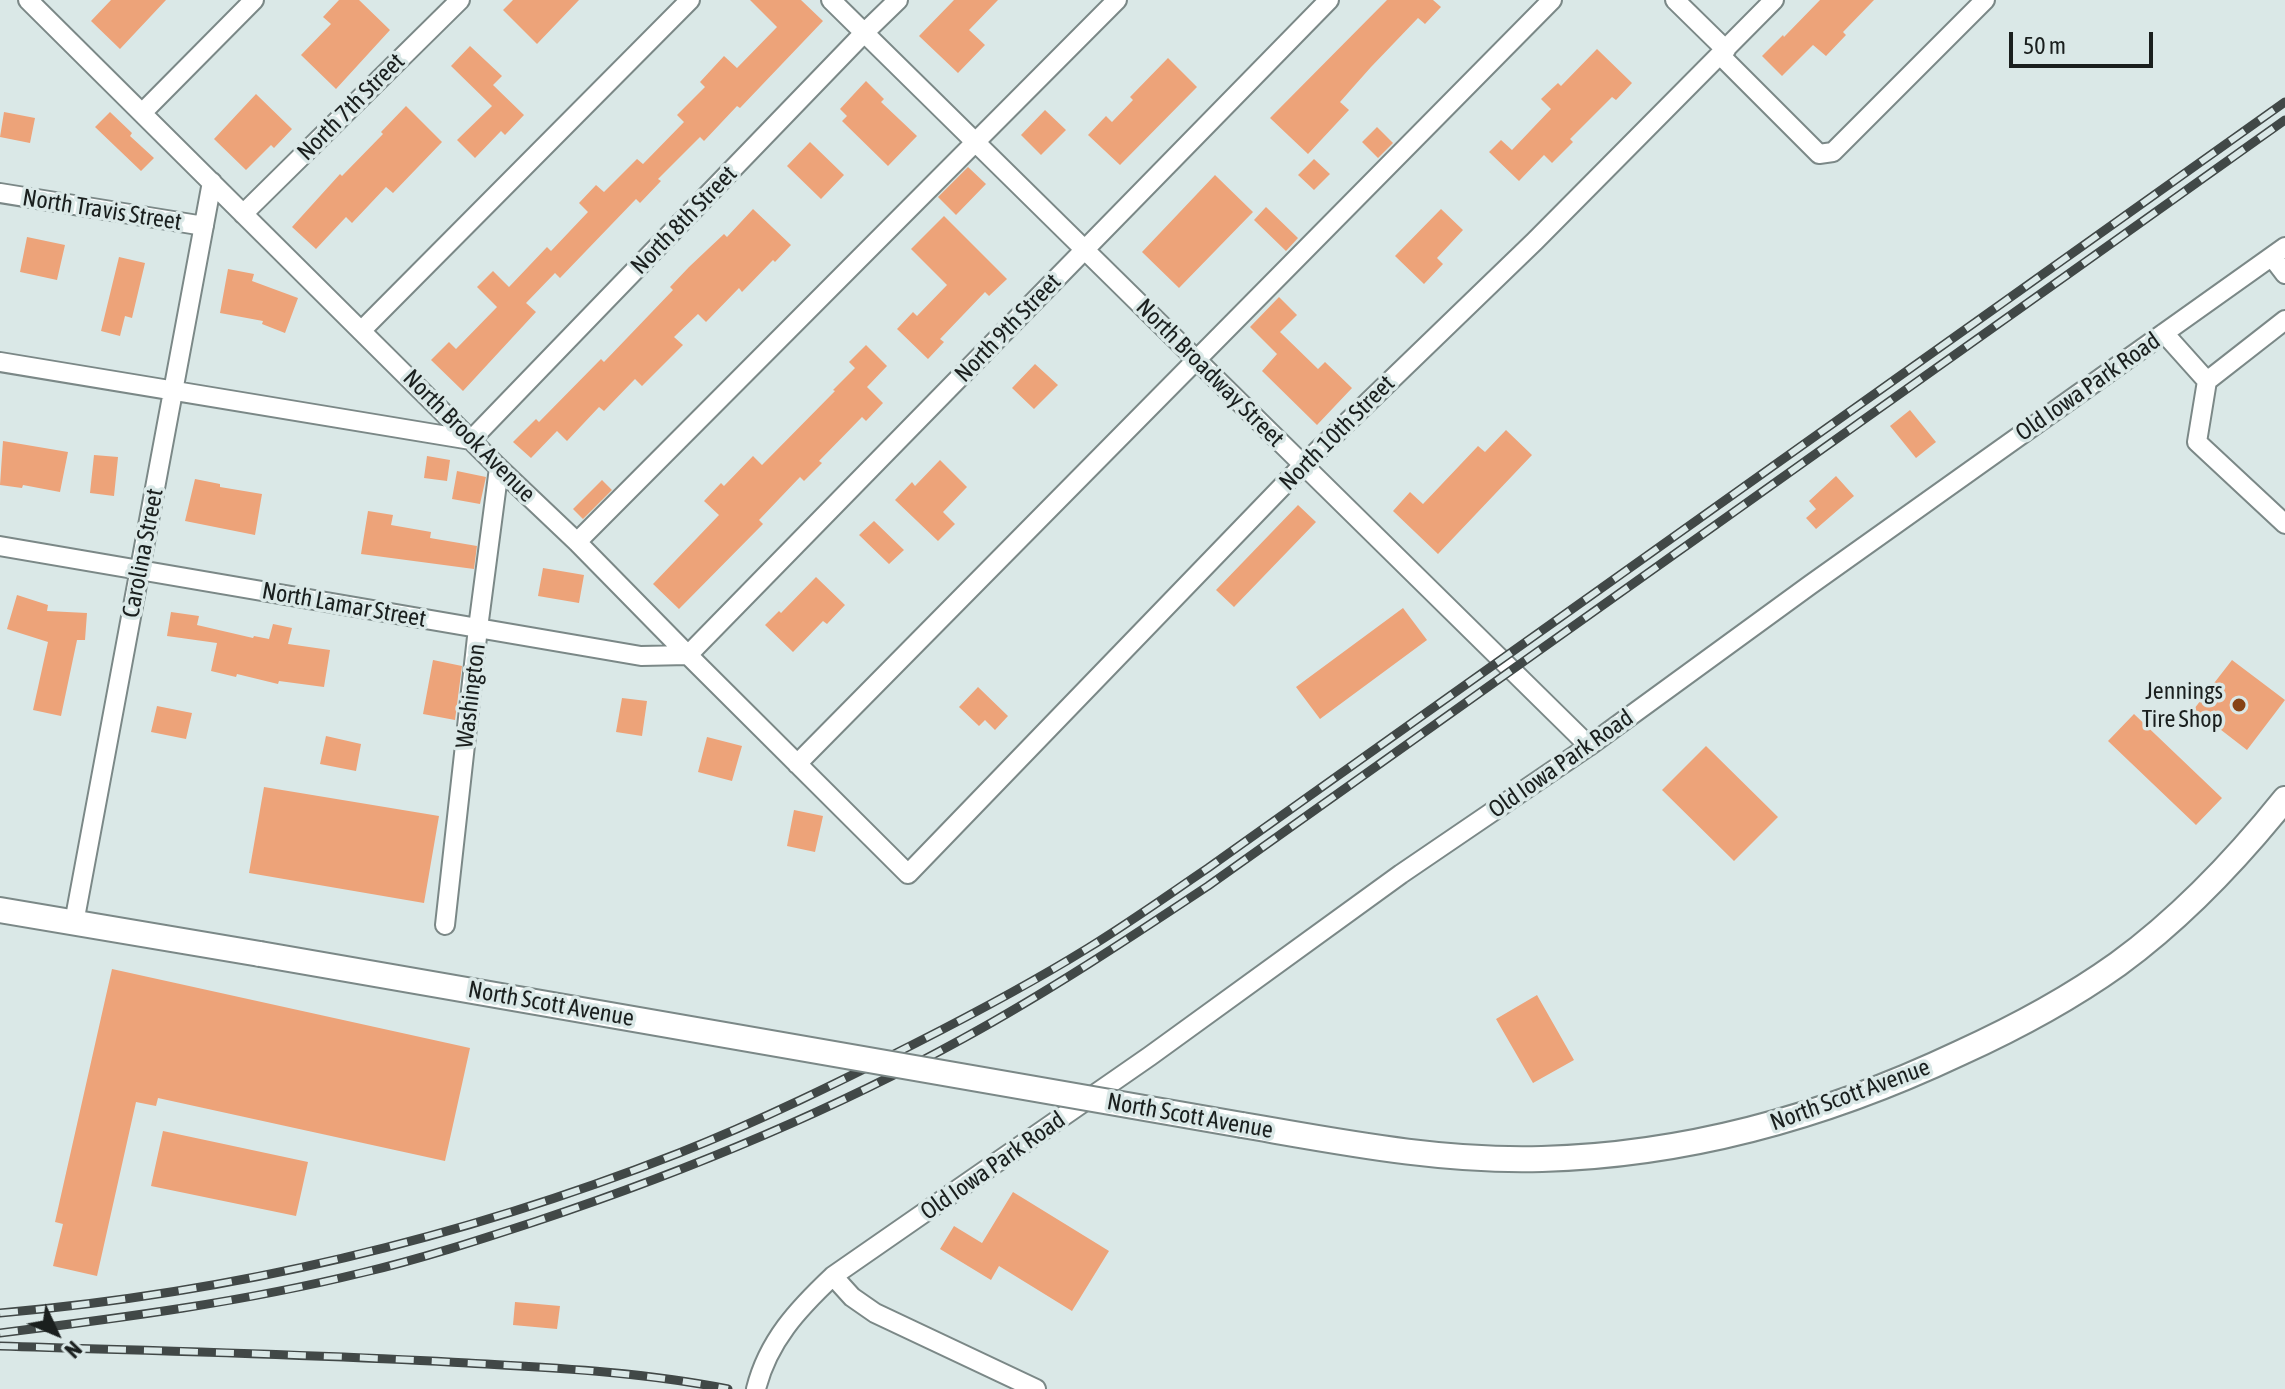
<!DOCTYPE html>
<style>
body{margin:0}
#map{position:relative;width:2285px;height:1389px;overflow:hidden;background:#dae8e7;font-family:"Asap Condensed",sans-serif}
canvas{display:block}
.north{position:absolute;left:16px;top:1293px;width:80px;height:80px;-webkit-text-stroke:6px #dae8e7;paint-order:stroke;rotate:134deg;font-size:22px;font-weight:700;line-height:32px;text-align:center;color:#1a1f1e}
.north::after{content:'';display:block;margin:auto;width:28px;height:36px;background:#1a1f1e;clip-path:polygon(50% 0,100% 100%,50% 72%,0 100%)}
.scale{position:absolute;left:2009px;top:32px;width:144px;height:36px;box-sizing:border-box;border:4px solid #1a1f1e;border-top:0;padding-left:10px;font-size:24px;line-height:28px;white-space:nowrap;color:#1a1f1e;-webkit-text-stroke:6px #dae8e7;paint-order:stroke}
</style>
<div id="map">
<canvas width="2285" height="1389"></canvas>
<div class="north">N</div>
<div class="scale">50 m</div>
</div>
<script>
const g = document.querySelector('canvas').getContext('2d');
g.lineJoin = 'round';
function paint(path, color) {
  g.fillStyle = color;
  g.fill(path, 'evenodd');
}
function trace(path, color, width, dash) {
  g.strokeStyle = color;
  g.lineWidth = width;
  g.lineCap = dash ? 'butt' : 'round';
  g.setLineDash(dash || []);
  g.stroke(path);
}
function label(font, color, halo, rows, align = 'center') {
  g.font = font + ' "Asap Condensed",sans-serif';
  g.lineWidth = 7;
  g.setLineDash([]);
  g.textBaseline = 'middle';
  g.strokeStyle = halo;
  g.fillStyle = color;
  for (const [text, x, y, turn = 0] of rows) {
    g.save();
    g.translate(x, y);
    g.rotate((+turn || 0) * Math.PI / 180);
    g.textAlign = isNaN(turn) ? turn : align;
    if (halo) g.strokeText(text, 0, 0);
    g.fillText(text, 0, 0);
    g.restore();
  }
}
const building = new Path2D(`
 M111,0h55l-46,49 -29,-28z
 M339,0h20l31,30 -54,59 -35,-34 30,-31 -8,-7z
 M513,0h66l-42,44 -34,-34z
 M750,0h51l22,21 -83,87 -3,-2 -33,35 -4,-4 -42,42 3,2 -21,22 -4,-4 -76,79 -5,-5 -29,30 10,9 -73,79 -32,-31 18,-18 7,7 41,-42 -20,-20 16,-16 16,16 38,-40 4,4 37,-39 -9,-9 17,-18 8,7 33,-33 6,5 41,-42 -7,-7 28,-28 -5,-5 24,-26 13,12 40,-41z
 M954,0h44l-29,30 16,15 -27,28 -39,-37z
 M1387,0h46l8,7 -16,17 -7,-6 -47,49 -31,35 9,8 -41,44 -38,-36z
 M1820,0h54l-31,32 3,3 -20,21 -13,-11 -31,31 -20,-20 21,-21 1,2z
 M470,46l32,30 -9,9 31,30 -19,20 -4,-4 -26,27 -18,-18 35,-34 -41,-40z
 M1597,49l35,34 -16,17 -4,-3 -42,42 3,3 -21,21 -8,-8 -25,26 -30,-29 12,-12 11,10 39,-41 -10,-10 17,-16 3,3z
 M1168,58l29,29 -77,78 -32,-30 18,-19 6,6 21,-22 -3,-3z
 M866,81l18,18 -3,3 36,34 -29,30 -46,-45 5,-5 -7,-7z
 M256,94l36,35 -18,19 -3,-3 -25,25 -32,-31z
 M406,106l36,36 -49,51 -7,-6 -34,36 -6,-6 -30,32 -24,-22 48,-53 2,2 41,-42 -2,-2z
 M1045,110l21,20 -25,25 -20,-20z
 M4,112l31,6 -5,25 -30,-6z
 M110,112l22,21 -2,3 24,22 -13,13 -46,-44z
 M1377,127l16,16 -15,15 -16,-16z
 M810,142l34,33 -23,24 -34,-33z
 M1314,159l16,15 -16,16 -16,-15z
 M968,167l18,17 -30,31 -18,-18z
 M1215,175l38,37 -74,76 -37,-36z
 M1266,207l32,31 -12,13 -32,-31z
 M753,209l38,36 -16,17 -2,-2 -31,32 -3,-4 -33,34 -8,-8 -24,23 9,8 -41,41 -7,-7 -31,32 -5,-4 -32,34 -10,-10 -26,27 -18,-16 23,-23 3,3 62,-63 3,3 69,-72 -3,-3 19,-20 35,-33 3,3z
 M1441,209l22,21 -26,28 6,6 -19,20 -29,-28z
 M944,216l63,63 -18,17 -4,-4 -45,47 4,3 -16,17 -31,-30 16,-17 4,4 30,-31 -36,-36z
 M27,237l38,8 -8,35 -37,-8z
 M119,257l26,6 -13,55 -7,-2 -5,20 -19,-5z
 M228,269l26,5 -2,7 46,17 -13,35 -23,-9 1,-3 -43,-8z
 M1279,297l18,18 -17,17 38,37 7,-7 27,26 -35,37 -55,-54 15,-17 -27,-27z
 M866,345l21,21 -20,21 16,16 -17,18 -4,-4 -43,44 3,2 -18,18 -4,-4 -41,43 4,4 -84,85 -26,-25 66,-69 -15,-14 17,-18 3,3 29,-30 9,9 73,-74 -2,-1 22,-22 -6,-6z
 M1035,364l23,21 -24,24 -22,-21z
 M1910,410l26,32 -20,16 -26,-32z
 M1506,430l26,25 -94,99 -45,-43 17,-19 13,12 55,-58 7,6z
 M3,441l65,11 -8,40 -37,-7 -1,3 -22,-3z
 M94,455l24,2 -4,39 -24,-3z
 M427,456l23,4 -3,21 -23,-3z
 M940,460l27,27 -24,25 12,12 -17,17 -43,-41 17,-18 3,4z
 M457,471l29,6 -6,27 -28,-5z
 M1836,476l18,20 -38,33 -10,-11 10,-9 -7,-8z
 M195,479l25,5v3l42,7 -7,41 -70,-14z
 M602,480l10,10 -29,29 -10,-10z
 M1298,505l18,17 -82,85 -18,-17z
 M368,511l25,4 -2,10 40,7 -1,6 47,8 -3,23 -113,-15z
 M874,521l30,29 -15,14 -30,-29z
 M543,568l41,7 -5,28 -41,-7z
 M816,577l29,28 -18,19 -4,-3 -30,31 -28,-27 14,-14 2,2z
 M17,595l31,10 -1,6 40,2 -2,27h-8l-16,76 -28,-6 15,-68 -41,-13z
 M1403,608l24,32 -107,79 -24,-32z
 M171,612l28,4 -2,9 56,13 1,-2 15,3 4,-15 19,4 -4,16 42,6 -6,37 -45,-6 -1,3 -41,-10 -1,3 -25,-6 6,-28 -50,-7z
 M433,660l29,6 -7,54 -32,-6z
 M2232,660l53,40 -38,50 -53,-41z
 M978,687l30,29 -13,14 -10,-10 -6,6 -20,-19z
 M622,698l25,3 -5,35 -26,-4z
 M157,706l35,7 -6,26 -35,-7z
 M2134,714l88,84 -26,27 -88,-84z
 M326,736l35,8 -5,27 -36,-7z
 M707,737l35,9 -10,35 -34,-9z
 M1706,746l72,71 -44,44 -72,-71z
 M264,787l175,29 -15,87 -175,-30z
 M794,810l29,6 -8,36 -28,-6z
 M112,969l358,79 -25,113 -287,-63 -2,8 -20,-4 -39,174 -44,-10 10,-42 -8,-2z
 M1537,995l37,65 -41,23 -37,-64z
 M163,1131l145,31 -12,54 -145,-30z
 M1013,1192l96,59 -37,60 -73,-45 -8,14 -51,-31 14,-23 28,17z
 M515,1302l45,4 -3,23 -44,-4z`);
const minor = new Path2D(`
 M28,0l471,468 78,74 111,113 220,219 395,-409 232,-224 239,-241
 M831,0l758,746
 M1675,0l51,50
 M1720,55l99,99 14,-2 152,-152
 M142,113l112,-113
 M0,193l204,33
 M243,214l217,-214
 M2272,257l13,17
 M362,330l328,-330
 M2164,333l43,48 78,-61
 M0,362l471,78 393,-407 34,-33
 M2207,381l-10,61 88,82
 M577,542l540,-542
 M0,546l641,110 47,-1 641,-655
 M797,764l755,-764
 M74,923l138,-741
 M445,925l33,-297 21,-160
 M833,1276l19,21 23,16 161,76
 M756,1389c12,-48 42,-80 77,-113l317,-220 251,-182 188,-128 221,-161 475,-338`);
const major = new Path2D(`
 M0,910l260,44
 M1242,1125c99,17 199,37 300,34 146,-4 287,-44 418,-106 55,-25 109,-54 158,-89 63,-46 118,-104 167,-165`);
const rail = new Path2D(`
 M0,1313c232,-20 462,-75 679,-160 81,-32 160,-71 237,-110 59,-30 117,-61 172,-95 41,-25 80,-53 120,-80l1077,-766
 M0,1333c121,-15 243,-31 361,-60 60,-14 118,-33 176,-52 147,-49 291,-108 427,-183 84,-46 164,-99 244,-152l1077,-766
 M0,1346c156,5 312,8 468,17 87,5 174,9 260,26`);
const majorBridge = new Path2D(`
 M260,954l982,171`);
const markers = [
 [2239,705,8,"#864214"]
];
const streetNames = [
 ["North 7th Street",351,107,-45],
 ["North Travis Street",102,210,9],
 ["North 8th Street",684,220,-46],
 ["North 9th Street",1008,328,-46],
 ["North Broadway Street",1210,373,45],
 ["Old Iowa Park Road",2088,387,-35],
 ["North 10th Street",1337,433,-45],
 ["North Brook Avenue",469,436,45],
 ["Carolina Street",143,553,-79],
 ["North Lamar Street",344,605,10],
 ["Washington",471,696,-83],
 ["Old Iowa Park Road",1561,764,-35],
 ["North Scott Avenue",551,1004,10],
 ["North Scott Avenue",1850,1095,-20],
 ["North Scott Avenue",1190,1116,10],
 ["Old Iowa Park Road",993,1166,-35]
];
const poiNames = [
 ["Jennings",2223,691],
 ["Tire Shop",2223,719]
];
paint(building, '#eda379');
trace(minor, '#7b8887', 22);
trace(major, '#7b8887', 28);
trace(minor, '#fff', 18);
trace(major, '#fff', 24);
trace(rail, '#414847', 9);
trace(rail, '#dae8e7', 6, [18]);
trace(majorBridge, '#7b8887', 28, []);
trace(majorBridge, '#fff', 24);
for (const [x, y, r, color] of markers) {
  const dot = new Path2D();
  dot.arc(x, y, r, 0, 2 * Math.PI);
  g.fillStyle = color;
  g.fill(dot);
  trace(dot, '#dae8e7', 3);
}
label('24px', '#1a1f1e', '#dae8e7', streetNames);
label('24px', '#1a1f1e', '#dae8e7', poiNames, 'right');
</script>
